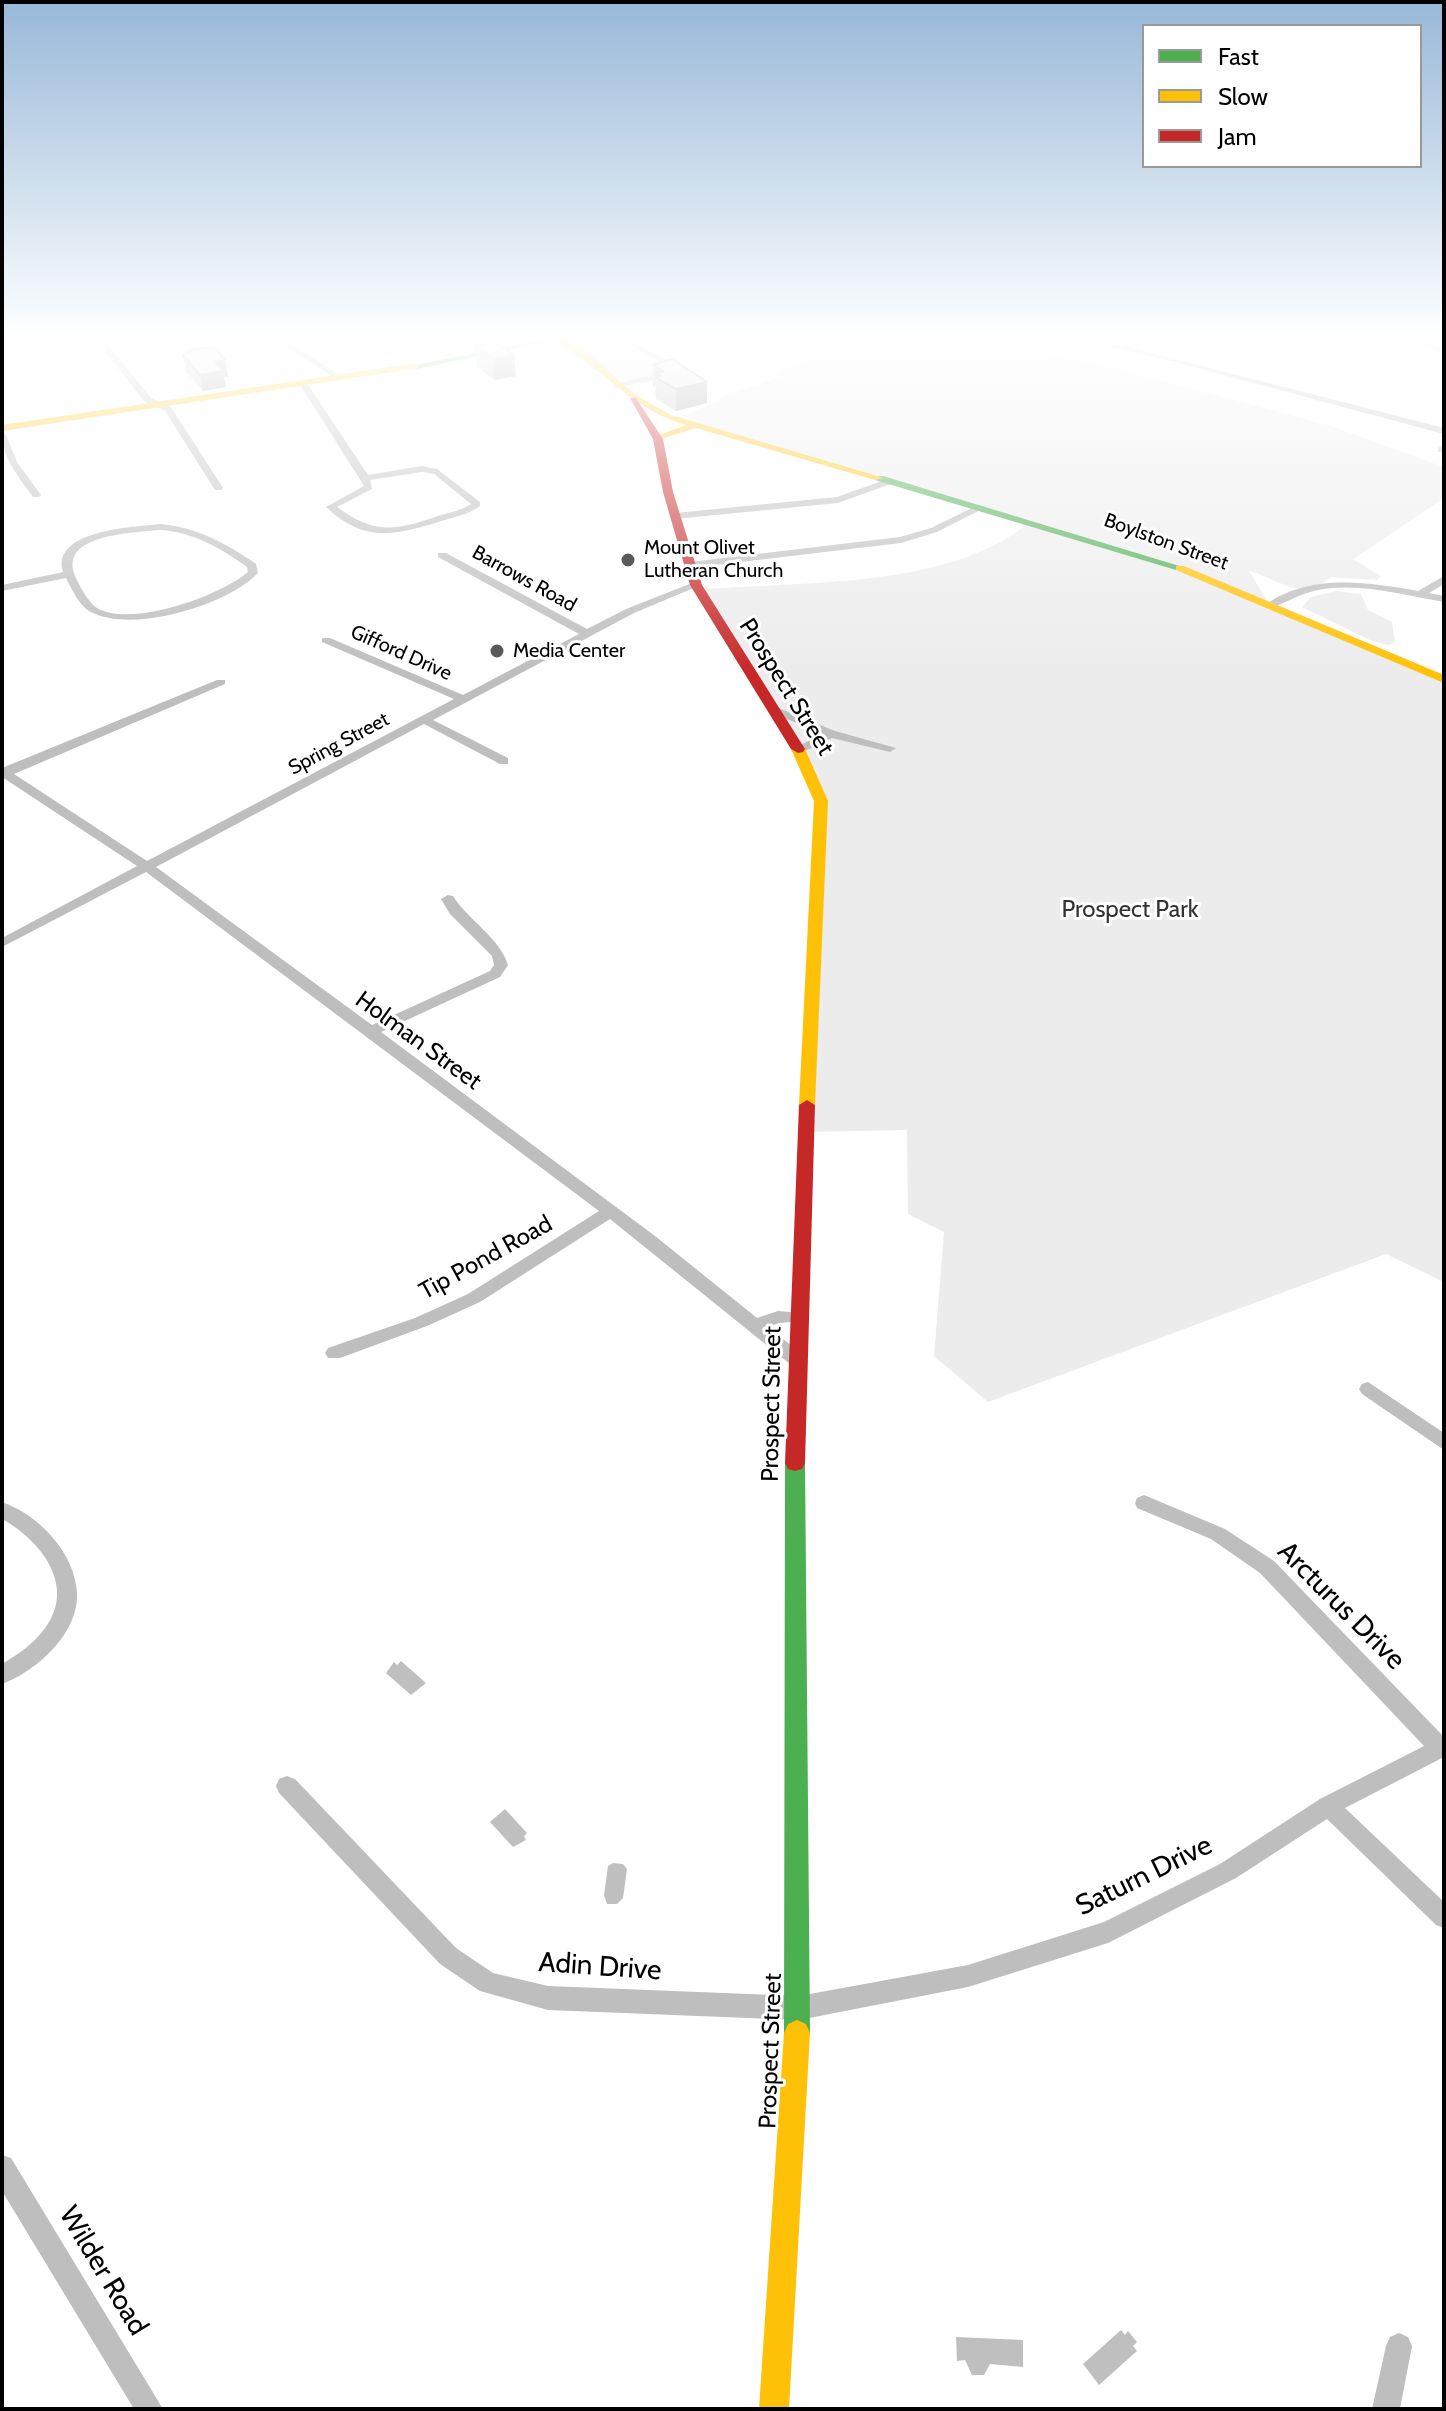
<!DOCTYPE html>
<style>
body{margin:0}
#map{position:relative;width:1446px;height:2411px;overflow:hidden;background:#fff;font-family:Cabin,sans-serif}
canvas{display:block}
.frame{position:absolute;inset:0;border:4px solid #000;pointer-events:none}
.legend{position:absolute;left:1142px;top:24px;width:280px;height:144px;box-sizing:border-box;background:#fff;border:2px solid #999;margin:0;padding:10px 14px;list-style:none;font-size:24px;color:#000}
.legend li{display:flex;align-items:center;gap:16px;height:40px}
.legend b{width:40px;border:2px solid #999}
</style>
<div id="map">
<canvas width="1446" height="2411"></canvas>
<div class="frame"></div>
<ul class="legend">
<li><b style="height:10px;background:#4caf50"></b>Fast</li>
<li><b style="height:10px;background:#ffc107"></b>Slow</li>
<li><b style="height:10px;background:#c62828"></b>Jam</li>
</ul>
</div>
<script>
const g = document.querySelector('canvas').getContext('2d');
g.lineJoin = 'round';
function paint(path, color) {
  g.fillStyle = color;
  g.fill(path, 'evenodd');
}
function trace(path, color, width, dash) {
  g.strokeStyle = color;
  g.lineWidth = width;
  g.lineCap = dash ? 'butt' : 'round';
  g.setLineDash(dash || []);
  g.stroke(path);
}
function label(font, color, halo, rows, align = 'center') {
  g.font = font + ' Cabin,sans-serif';
  g.lineWidth = 6;
  g.setLineDash([]);
  g.textBaseline = 'middle';
  g.strokeStyle = halo;
  g.fillStyle = color;
  for (const [text, x, y, turn = 0] of rows) {
    g.save();
    g.translate(x, y);
    g.rotate((+turn || 0) * Math.PI / 180);
    g.textAlign = isNaN(turn) ? turn : align;
    if (halo) g.strokeText(text, 0, 0);
    g.fillText(text, 0, 0);
    g.restore();
  }
}
const green = new Path2D(`
 M598,335h9l59,29 -7,11 -37,7 -46,-38 1,-3z
 M798,335h161l146,30 226,61 113,41v31l-91,61 28,17 -4,4 -46,-3c-33,26 -48,3 -82,-6l21,34 174,74v603l-58,-28 -398,148 -54,-46 10,-124 -36,-18 -1,-84 -103,2 17,-331 -123,-211c105,-10 249,1 333,-69l-357,-102 43,-17 5,-6 59,-19 -5,-3 38,-17 -39,-11z
 M1336,591l25,3 7,16 24,12 3,20 -6,3 -19,-5 -68,-33 9,-10z`);
const water = new Path2D(`
 M401,1661l25,22 -15,12 -25,-22 8,-11 3,3z
 M505,1809l22,24 -3,3 2,4 -13,7 -23,-25z
 M613,1863l10,1 4,5 -4,29 -6,6h-10l-3,-9 4,-29z
 M1121,2330l4,5 3,-4 9,11 -4,4 4,5 -38,34 -16,-21z
 M956,2337l67,3v27l-33,-3 -6,11h-12l-7,-15 -8,1z`);
const street = new Path2D(`
 M92,335h8l51,63 20,9 52,81 -2,2h-6l-50,-79 -20,-9z
 M267,335h10l68,43 -7,2z
 M610,335h10l61,32 -6,9 -61,12v-4l55,-12 3,-4z
 M1057,335c22,0 43,10 64,11 13,0 23,-11 37,-11l-25,13 311,80v6l-273,-73z
 M1384,335h13l47,13v5z
 M303,381l4,2 61,92 54,-9 15,3 43,33v4c-11,8 -22,10 -35,14 -47,14 -79,25 -119,-13l38,-21 -65,-103zM422,472l12,2 37,30c-11,7 -24,9 -36,13 -41,14 -61,17 -98,-10l35,-18 -2,-9z
 M2,432l4,3 11,27 24,33 -2,2h-6c-15,-21 -31,-39 -31,-65z
 M1444,445v7h-6v-4z
 M890,478l3,1v4l-55,20 -163,16 -5,-3 5,-3 162,-16z
 M978,505l8,2 -49,25 -36,11 -211,25 -5,-3 5,-3 210,-25 31,-9z
 M160,524c36,3 66,19 96,40l2,9c-30,32 -126,61 -167,39 -11,-5 -20,-24 -25,-34l-64,13v-6l61,-13c-12,-42 70,-45 97,-48zM160,530c33,2 61,18 87,37l1,5c-28,24 -117,56 -151,36 -8,-5 -17,-21 -21,-30 -20,-44 56,-45 84,-48z
 M438,553h8l141,76 39,-20 66,-26 9,2 -67,28 -201,107 75,38v6h-8l-76,-40 -268,143 216,158 118,-54 4,-6 -2,-9 -42,-42 -9,-15 7,-4 5,1c15,24 47,42 55,69l-8,12 -119,55 274,204 102,82 21,-7 26,2 3,4 -3,4 -25,2 -11,4 34,27 3,5 -3,5h-12l-180,-145 -130,83 -53,24 -87,32h-12l-3,-5 3,-5 87,-30 53,-24 131,-83 -453,-339 -144,75v-9l135,-72 -135,-89v-9l215,-88h8v4l-211,90 133,87 307,-162 -132,-57v-4h8l133,57 116,-61 -141,-77z
 M1444,576v8l-15,9 15,3v6c-41,-7 -85,-20 -126,-12 -17,3 -32,13 -48,18l-5,-3c45,-32 102,-23 153,-14z
 M768,707h8l59,24 61,17 -6,4 -58,-14 -29,14h-8v-4l27,-14 -54,-23z
 M1368,1382l76,51v17l-82,-56 -3,-5 3,-5z
 M1144,1495l81,34 49,32 170,176v20l-99,51 99,94v26l-8,-3 -109,-106 -91,59 -128,65 -140,44 -169,33 -251,-10 -68,-19 -40,-27 -161,-171 -3,-7 3,-7 8,-3 8,3 161,169 37,25 55,13 251,10 169,-31 136,-43 116,-58 100,-65 104,-53 -164,-173 -49,-34 -74,-31 -2,-5 2,-5z
 M2,1502c37,13 73,51 75,91 2,40 -40,78 -75,91v-20c18,-11 36,-23 47,-42 25,-41 -12,-84 -47,-103z
 M2,2155l9,3 152,251h-29l-132,-218z
 M1399,2333l9,4 4,9 -12,63h-28l14,-63 4,-9z`);
const fast = new Path2D(`
 M565,335h19l-168,34 -5,-3z
 M875,476h8l303,92 -10,2 -301,-90z
 M795,1455l7,2 3,6 5,570 -4,9 -9,4 -9,-4 -4,-9 1,-570 3,-6z`);
const slow = new Path2D(`
 M545,335c35,0 66,42 93,61 11,7 23,13 33,19l213,63 -9,2 -179,-52 -42,13v-4l32,-12c-46,-13 -72,-44 -110,-70 -10,-7 -22,-12 -31,-20z
 M416,363l3,5 -417,63v-6z
 M1176,566h8l260,109v8l-268,-113z
 M798,745l7,4 23,52 -13,304 -8,5 -8,-5 15,-304 -23,-52z
 M797,2020l9,4 4,9 -21,376h-30l25,-376 4,-9z`);
const jam = new Path2D(`
 M630,398h6l27,41 10,53 29,93 103,164 -2,3 -5,1 -7,-4 -101,-164 -27,-93 -10,-53z
 M807,1100l8,5 -10,358 -3,6 -7,2 -7,-2 -3,-6 14,-358z`);
const wall = new Path2D(`
 M475,346l41,30 -22,4 -17,-13z
 M183,355l42,5 3,16 -4,1 2,10 -23,4 -17,-20z
 M653,365l54,17v21l-31,8 -20,-12 -1,-12 -2,-1z`);
const shadedWall = new Path2D(`
 M514,355l2,21 -22,4 -1,-21z
 M225,360l3,16 -4,1 2,10 -23,4 -3,-16 15,-13z
 M707,382v21l-31,8v-22z`);
const building = new Path2D(`
 M496,343l18,12 -21,4 -18,-13z
 M214,347l11,13 -10,2 8,9 -23,4 -17,-20 11,-6z
 M672,359l35,23 -31,7 -21,-12 6,-1 -5,-3 7,-2 -10,-6z`);
const markers = [
 [628,560,8,"#595959"],
 [497,651,8,"#595959"]
];
const farStreetnames = [
 ["Boylston Street",1166,542,20],
 ["Barrows Road",524,579,29],
 ["Gifford Drive",401,653,24],
 ["Spring Street",339,744,-28]
];
const farPoinames = [
 ["Mount Olivet",644,548],
 ["Lutheran Church",644,571],
 ["Media Center",513,651]
];
const streetNames = [
 ["Prospect Street",786,687,58],
 ["Holman Street",418,1041,36],
 ["Tip Pond Road",486,1258,-29],
 ["Prospect Street",772,1404,-89],
 ["Prospect Street",771,2051,-88]
];
const parkNames = [
 ["Prospect Park",1130,910]
];
const nearStreetnames = [
 ["Arcturus Drive",1341,1606,45],
 ["Saturn Drive",1144,1876,-26],
 ["Adin Drive",600,1967,4],
 ["Wilder Road",103,2271,59]
];
paint(green, '#ececec');
paint(water, '#bfbfbf');
paint(street, '#bebebe');
paint(fast, '#4caf50');
paint(slow, '#ffc107');
paint(jam, '#c62828');
paint(wall, '#c0c0c0');
paint(shadedWall, '#9c9c9c');
paint(building, '#dfdfdf');
trace(building, '#9c9c9c', 2);
const sky = g.createLinearGradient(0, 0, 0, 673);
sky.addColorStop(0, '#97b8d8');
sky.addColorStop(0.5, '#fff');
sky.addColorStop(1, '#ffffff00');
g.fillStyle = sky;
g.fillRect(0, 0, 1446, 673);
for (const [x, y, r, color] of markers) {
  const dot = new Path2D();
  dot.arc(x, y, r, 0, 2 * Math.PI);
  g.fillStyle = color;
  g.fill(dot);
  trace(dot, '#fff', 3);
}
label('20px', '#000', '#fff', farStreetnames);
label('20px', '#000', '#fff', farPoinames, 'left');
label('24px', '#000', '#fff', streetNames);
label('24px', '#333', '#fff', parkNames);
label('28px', '#000', '#fff', nearStreetnames);
</script>
